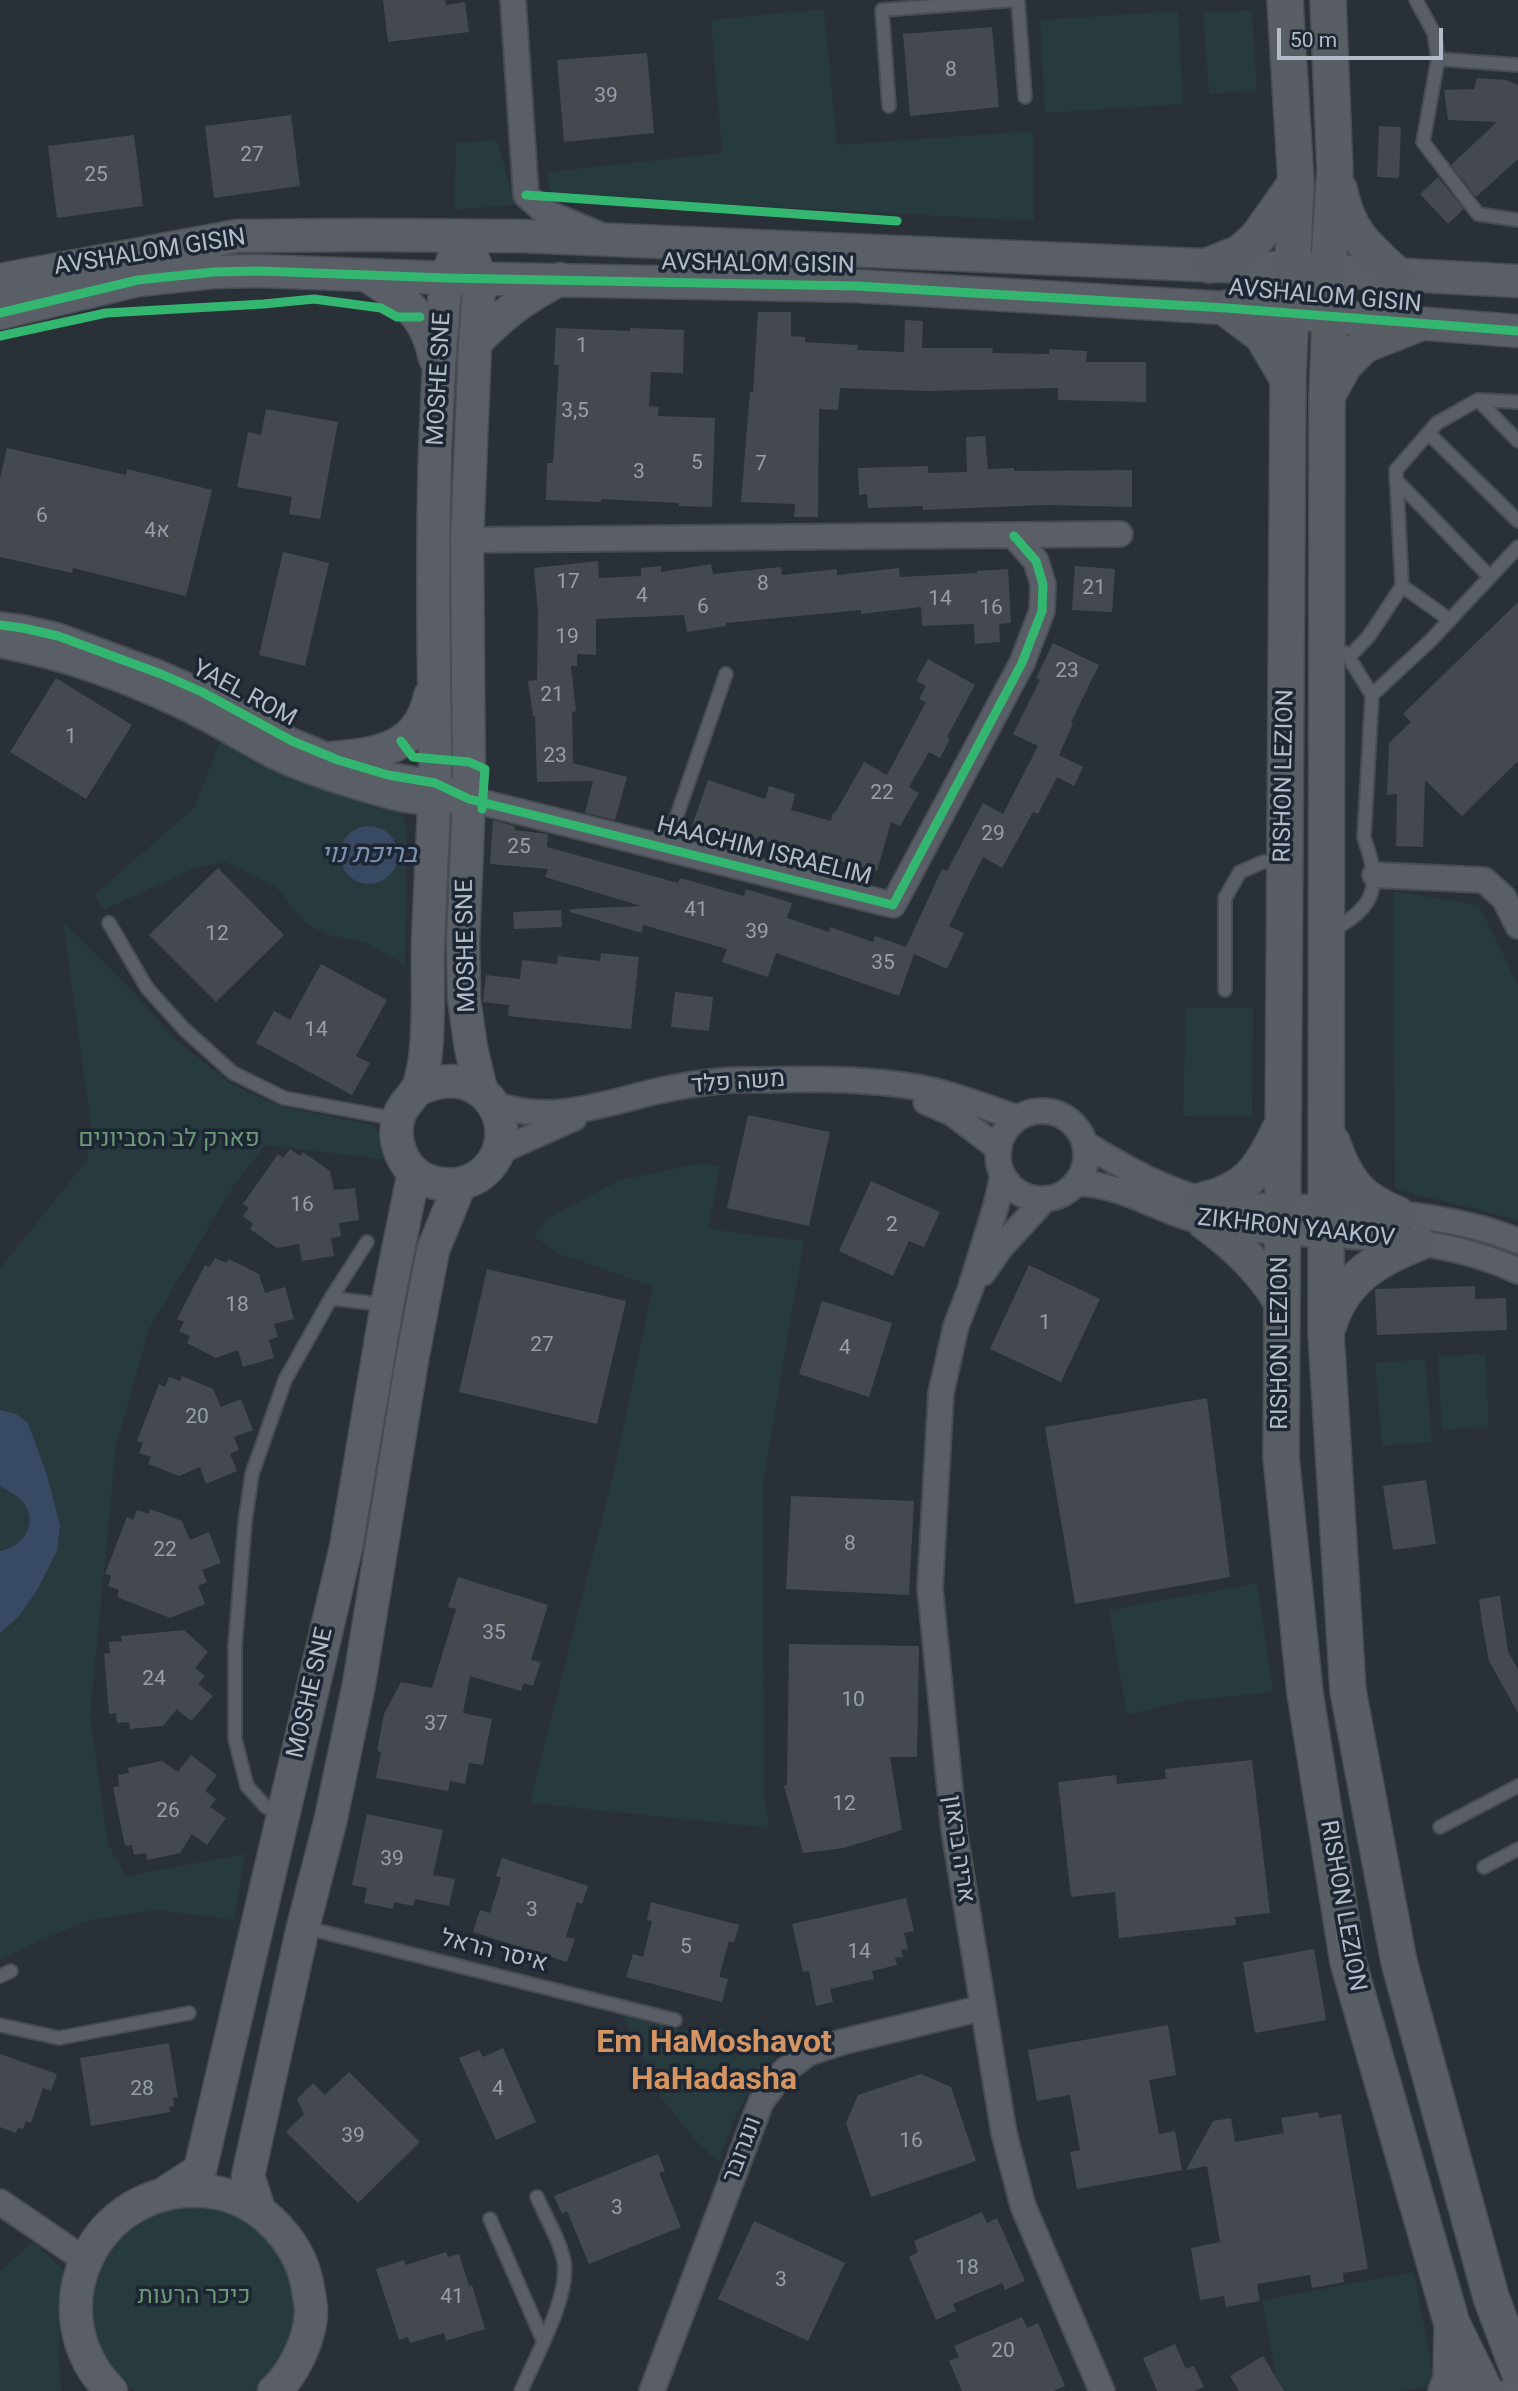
<!DOCTYPE html>
<meta charset="utf-8">
<style>
body{margin:0}
#map{position:relative;width:1518px;height:2391px;overflow:hidden;background:#2a3038;font-family:Roboto,sans-serif}
canvas{display:block}
.scale{position:absolute;left:1277px;top:28px;width:166px;height:32px;box-sizing:border-box;border:4px solid #b4bcc9;border-top:0;padding-left:9px;font-size:21px;line-height:24px;white-space:nowrap;color:#b4bcc9;-webkit-text-stroke:5px #1d2633;paint-order:stroke}
</style>
<div id="map">
<canvas width="1518" height="2391"></canvas>
<div class="scale">50 m</div>
</div>
<script>
const g = document.querySelector('canvas').getContext('2d');
g.lineJoin = 'round';
function paint(path, color) {
  g.fillStyle = color;
  g.fill(path, 'evenodd');
}
function trace(path, color, width, dash) {
  g.strokeStyle = color;
  g.lineWidth = width;
  g.lineCap = dash ? 'butt' : 'round';
  g.setLineDash(dash || []);
  g.stroke(path);
}
function label(font, color, halo, rows, align = 'center') {
  g.font = font + ' Roboto,Heebo,sans-serif';
  g.lineWidth = 7;
  g.setLineDash([]);
  g.textBaseline = 'middle';
  g.strokeStyle = halo;
  g.fillStyle = color;
  for (const [text, x, y, turn = 0] of rows) {
    g.save();
    g.translate(x, y);
    g.rotate((+turn || 0) * Math.PI / 180);
    g.textAlign = isNaN(turn) ? turn : align;
    if (halo) g.strokeText(text, 0, 0);
    g.fillText(text, 0, 0);
    g.restore();
  }
}
const green = new Path2D(`
 M824,9l13,136 196,-14 1,90 -484,-26 -3,-23 175,-19 -11,-133z
 M1252,10l5,81 -48,3 -6,-81z
 M1178,11l5,93 -138,9 -5,-93z
 M497,140l14,51 11,13 -68,6 2,-67z
 M221,738l179,69 7,20 -2,138 -38,-22 -42,-9 -22,-13 -27,-34 -50,-25 -31,6 -91,42 -10,-15 101,-88z
 M1393,891l86,14 39,80v235l-123,-31z
 M63,922l73,73 38,43 56,45 49,23 94,19 32,37 -140,-17 -33,43 -83,141 -33,117 -26,270 18,128 18,32 119,-22 -11,66 -77,-10 -67,10 -49,20 -41,20v-692l87,-107 4,-36z
 M1253,1007l-1,110 -69,-1 3,-108z
 M706,1162l14,5 -12,62 96,12 -41,243 1,311 5,33 -239,-25 85,-336 38,-181 -94,-32 -25,-18 14,-18 72,-38z
 M1485,1354l4,73 -47,3 -4,-74z
 M1425,1359l7,83 -50,4 -7,-83z
 M1257,1583l16,109 -89,9 -57,14 -18,-105z
 M622,2014l60,16 38,-2 56,30c-29,24 -46,69 -57,105l-25,-24 -33,-42z
 M195,2204c21,3 38,6 56,17 51,31 57,101 26,147 -6,9 -16,16 -23,23h-119c-54,-32 -57,-111 -17,-155 20,-22 49,-29 77,-32z
 M33,2242l34,31 -9,74 3,44h-61v-120z
 M1414,2272l21,113 -32,6h-124l-17,-91z`);
const water = new Path2D(`
 M340 855a29 29 0 1 1 58 0a29 29 0 1 1-58 0Z
 M0,1410l16,4 12,9 19,52 13,51 -3,25 -21,41 -17,24 -19,17v-82c21,-4 37,-23 26,-45 -5,-9 -17,-15 -26,-20z`);
const building = new Path2D(`
 M383,0h62l1,5 19,-3 4,30 -81,10z
 M992,27l7,80 -89,9 -7,-82z
 M647,53l7,80 -90,9 -7,-82z
 M1477,78l29,2 12,5v74l-42,38 -25,-32 46,-43 -49,-2 -4,-30 30,-1z
 M291,115l9,71 -86,12 -9,-72z
 M1379,126l22,1 -2,51 -22,-1z
 M134,135l9,71 -86,12 -9,-72z
 M1438,177l26,32 -16,15 -28,-30z
 M758,312h33v24l14,1v5l53,3 -1,5 47,2 1,-32 18,1 -1,27h71l-1,5 57,1v-5l38,2 -1,11h60v40l-88,-2v-12l-129,3 -89,-3 -2,22 -19,-1 -1,108h-24l1,-13 -54,-2 9,-110h3z
 M556,328l74,3v-3l54,2 -1,43 -32,-1 -2,34 10,1 -1,9 57,2 -3,89 -33,-1v-3l-78,-4v3l-55,-2 1,-37h6l6,-98h-5z
 M266,409l72,13 -18,97 -31,-5 3,-17 -55,-10 11,-55 13,3z
 M985,436l3,33 26,-1v3l118,-1v37l-88,-2 -121,5v-4l-55,2 -1,-14 -8,1 -1,-27 70,-2v7l39,-1 -1,-35z
 M7,448l119,27 1,-6 85,21 -26,106 -113,-28 -1,5 -72,-16v-79z
 M283,552l46,11 -24,103 -46,-11z
 M598,561l1,17 42,-2v-8l20,-2v6l50,-8 2,10 68,-7 1,8 55,-6v6l62,-7 1,9 77,-4v-2l31,-2 3,54 -12,1 1,18 -25,2 -1,-20 -52,2 -1,-19 -60,7v-4l-135,13v3l-39,6 -3,-17 -88,4v36l-19,-1v12h-6l5,45 -4,1 1,51 54,14 -12,43 -30,-7 8,-32 -56,1 -2,-66h-2l-5,-35 9,-1 1,-67 -4,-45z
 M1075,566l40,3 -3,43 -40,-2z
 M1518,602v159l-56,55 -37,-36 -2,67 -27,-1 1,-52 -10,1 2,-52 22,-21 -8,-8z
 M1053,643l46,22 -28,57 2,2 -14,31 24,12 -9,19 -17,-9 -19,37 -5,-2 -31,56 -19,-11 -34,69 15,7 -17,36 -33,-15 -15,42 -123,-43 -8,24 -46,-15 5,-13 -84,-24 -1,8 -72,-21 1,-3 70,-3 -96,-29 3,-8 -58,-5 3,-44 22,6 -1,4 34,4 -1,13 131,36 2,-5 64,18 2,-7 46,14 -5,15 42,14 1,-5 43,15 2,-6 31,11 36,-78 5,2 36,-68 20,11 35,-68 -25,-12 27,-54 -4,-2z
 M928,659l47,26 -28,52 3,2 -10,19 -11,-6 -20,35 10,6 -19,33 -9,-4 -14,49 -145,-39 -2,6 -38,-12 16,-46 57,19 4,-13 26,8 -4,16 40,11 2,-9 2,1 29,-51 23,13 39,-73 -7,-3 7,-13 -10,-5z
 M56,678l76,47 -46,74 -76,-47z
 M218,868l66,67 -68,67 -67,-67z
 M561,910l1,17 -48,2 -1,-17z
 M601,953l38,4 -8,72 -123,-13 1,-11 -26,-3 3,-27 34,4 2,-19 35,4 1,-8 42,5z
 M321,964l66,36 -31,56 14,7 -18,32 -96,-52 18,-32 16,9z
 M675,992l38,5 -4,34 -38,-4z
 M748,1115l82,17 -21,94 -82,-18z
 M290,1149l10,7 3,-4 27,19 4,19 21,-2 4,32 -20,3 2,13 -10,2 3,18 -32,5 -3,-17 -22,4 -27,-19 3,-5 -10,-8 6,-8 -6,-4 35,-50 5,4z
 M871,1181l69,31 -16,35 -15,-6 -16,35 -54,-25z
 M215,1258l11,5 3,-4 30,15 6,19 20,-6 9,32 -20,5 4,13 -9,3 5,18 -31,9 -5,-17 -22,8 -29,-15 3,-7 -11,-5 5,-9 -7,-3 28,-54 5,2z
 M1029,1265l71,34 -39,83 -71,-33z
 M487,1269l139,32 -29,123 -138,-32z
 M1475,1286v13l31,-1 1,32 -130,5 -2,-46z
 M822,1301l70,22 -23,74 -70,-23z
 M182,1376l31,13 8,18 20,-8 12,31 -19,7 5,13 -9,4 7,17 -31,13 -6,-17 -21,9 -31,-12 3,-7 -12,-4 4,-10 -6,-2 22,-57 6,3 4,-10 11,4z
 M1207,1398l23,179 -155,27 -30,-177z
 M1426,1480l10,64 -43,6 -10,-64z
 M791,1496l123,5 -5,94 -123,-6z
 M150,1509l32,12 8,19 19,-8 12,31 -19,7 5,12 -9,4 7,18 -35,14 -53,-21 2,-7 -11,-4 3,-10 -6,-2 22,-57 6,3 4,-10 12,4z
 M458,1577l90,28 -17,55 10,2 -8,24 -9,-3 -3,8 -51,-15 -7,37 29,6 -9,46 -14,-2 -4,21 -15,-3 -2,10 -72,-13 5,-26 -4,-1 7,-37 17,-32 31,6 24,-79 -8,-2z
 M1500,1596l8,56 10,17v44l-29,-52 -7,-38 -3,-24z
 M184,1630l24,22 -13,16 10,8 -7,8 15,12 -22,25 -14,-12 -14,17 -33,3 -1,-7 -12,1 -1,-10 -7,1 -5,-60 6,-1 -1,-11 13,-1 -1,-5z
 M789,1644l130,2 -2,111h-27l12,73 -58,18 -41,5 -19,-67 3,-1z
 M191,1755l26,20 -12,16 11,8 -6,8 16,11 -19,27 -15,-11 -12,19 -33,7 -1,-7 -12,2 -2,-10 -7,1 -12,-59 6,-1 -1,-11 11,-2 -1,-5 34,-7 16,11z
 M1252,1760l18,153 -35,4 1,8 -117,13 -4,-46 -44,5 -13,-115 58,-7 1,9 49,-5 -1,-10z
 M367,1814l76,16 -10,45 22,4 -6,27 -34,-7 -2,7 -19,-4 -1,7 -29,-6 3,-15 -15,-3z
 M502,1858l86,28 -6,18 -5,-2 -11,35 9,2 -8,23 -94,-30 7,-22 10,3 11,-35 -5,-2z
 M906,1898l8,33 -10,2 4,16 -7,1 2,7 -8,1 2,7 -25,6 2,8 -44,10 3,13 -17,4 -7,-35 -6,1 -11,-48z
 M651,1902l88,23 -5,18 -5,-2 -10,36 9,2 -6,23 -96,-25 7,-23 10,3 9,-36 -5,-1z
 M1314,1949l12,71 -71,13 -12,-71z
 M1168,2025l8,50 -27,5 10,54 16,-3 7,39 -105,19 -7,-37 10,-2 -10,-55 -33,6 -9,-51z
 M169,2043l9,54 -5,1 1,8 -5,1 1,5 -79,14 -11,-68z
 M503,2048l33,74 -40,18 -37,-82 20,-8 4,7z
 M0,2054l57,20 -6,17 -8,-3 -12,35 -5,-2 -3,8 -5,-1 -2,5 -16,-6z
 M349,2072l71,70 -62,61 -72,-71 18,-18 -7,-15 16,-16 12,12z
 M921,2074l30,13 25,74 -105,36 -25,-74 12,-28z
 M1318,2112l1,6 22,-4 27,155 -25,4 1,9 -32,6 -2,-13 -53,9 3,17 -34,6 -2,-11 -24,4 -9,-52 29,-6 -13,-76 -21,4 27,-49 18,-3 4,24 49,-9 -3,-15z
 M658,2154l7,17 -6,2 22,54 -92,37 -22,-53 -5,3 -8,-18z
 M982,2212l5,11 10,-5 28,63 -20,9 -3,-7 -49,21 3,7 -20,9 -27,-63 9,-5 -4,-11z
 M754,2221l91,42 -37,78 -90,-42z
 M446,2252l2,5 11,-3 10,32 3,-1 13,44 -39,12 -2,-8 -34,10 -2,-6 -9,3 -23,-71 28,-9 2,5z
 M1022,2317l5,11 11,-5 27,63 -11,5h-92l-13,-30 10,-4 -5,-11z
 M1175,2344l11,25 8,-3 10,21 -10,4h-37l-14,-33z
 M1263,2356l21,35h-45l-9,-15z`);
const service = new Path2D(`
 M1018,0l7,97
 M1416,0l18,33 4,26 -15,83 55,72 40,6
 M1438,59l80,6
 M889,106l-7,-96 133,-10
 M1478,400l40,41
 M1428,433l90,88
 M1396,480l94,97
 M1402,586l48,34
 M1349,657l20,-21 33,-50 -6,-116 41,-47 41,-23 40,2
 M1372,695l59,-55 87,-93
 M666,847l60,-173
 M109,923l38,65 37,41 49,44 51,25 113,21
 M1331,931c45,-24 51,-45 33,-93l8,-143 -26,-42
 M1225,990v-92l15,-26 23,-10 21,-1
 M331,1298l55,7
 M283,1809l-17,-2 -19,-21 -12,-47v-93l10,-124 7,-48 33,-94 46,-82 36,-56
 M1440,1827l78,-41
 M1484,1867l34,-18
 M303,1927l372,93
 M0,1976l11,-5
 M0,2025l59,13 130,-25
 M490,2219l53,121
 M521,2391c14,-33 49,-95 43,-129 -3,-20 -19,-46 -27,-65`);
const minor = new Path2D(`
 M513,0l13,195 19,17 53,22
 M467,540l653,-6
 M0,625l23,3 35,8 103,38 41,18 90,49 46,19 50,15 47,8 34,16 424,106 129,-242 20,-52 1,-27 -7,-23 -22,-25
 M0,645c62,11 125,34 182,61 32,15 63,35 94,51 31,15 64,25 96,34 25,8 53,14 79,10
 M1375,875l109,5 20,18 14,28
 M926,1102l26,11 47,36
 M493,1103c52,22 108,2 160,-11 22,-5 46,-9 68,-11 16,-2 32,-1 48,-1 51,-2 103,-1 153,8 32,6 65,20 96,30
 M998 1155a44 44 0 1 1 88 0a44 44 0 1 1-88 0Z
 M1085,1144c38,22 78,47 121,56 41,9 82,6 123,8 62,4 131,9 189,33
 M498,1152l76,-34
 M1003,1175l-7,31 -26,84 -14,36 -15,67 -11,195 24,242 50,303 19,73 79,185
 M1076,1183c51,1 87,32 137,41 102,18 209,2 305,47
 M983,1273l18,-26 44,-48
 M0,2202l85,58
 M652,2391l109,-289 22,-30 25,-19 34,-11 140,-34
 M1509,2391l9,-4`);
const tertiary = new Path2D(`
 M473,259l7,18 -5,66 -8,197 2,259 -6,143 1,57 7,49 10,42
 M366,275c36,23 60,38 69,83
 M0,280l237,-44 127,-1 157,1 773,33 224,12
 M0,313l138,-33 75,-8 47,-1 186,7 410,8 370,22 292,23
 M475,343c29,-30 48,-44 85,-64
 M333,758c47,-4 86,-10 97,-62
 M417,1090c72,-37 114,52 60,87 -15,9 -34,10 -51,3 -23,-10 -35,-40 -27,-64 3,-10 10,-15 16,-24 6,-7 8,-23 10,-33 5,-39 2,-78 3,-117 2,-52 5,-105 7,-158 1,-37 -1,-74 -1,-111 -1,-74 -1,-148 1,-222 2,-41 3,-82 7,-123 2,-24 2,-46 11,-68
 M165,2193l35,-23 146,-623 41,-242 27,-133
 M259,2210l-11,-34 55,-249 28,-109 28,-134 53,-324 21,-110 27,-66
 M111,2391c-78,-79 -17,-208 93,-200 26,2 48,12 67,30 20,19 33,41 37,68 1,7 3,15 3,22 0,26 -17,63 -37,80`);
const secondary = new Path2D(`
 M1285,0l11,183 -8,196 -7,1078 24,236 43,269 104,362 33,67
 M1328,0l7,171 -7,100 2,45 -3,80 -1,938 22,357 51,271 92,335 27,72
 M1339,189c9,43 25,56 57,85
 M1210,265l30,-12 17,-15 39,-55
 M1226,308l36,27 26,44
 M1327,396l17,-31 20,-20 53,-21
 M1332,1142c13,38 27,58 65,72
 M1204,1200c43,-10 57,-31 75,-69
 M1205,1222c31,23 56,46 76,79
 M1329,1324c14,-45 48,-65 89,-81
 M1446,2391l5,-11 1,-49`);
const cycleway = new Path2D(`
 M526,195l371,26
 M0,313l138,-33 75,-8 47,-1 186,7 410,8 370,22 292,23
 M0,336l106,-23 158,-9 50,-5 67,9 16,9h23
 M0,625l23,3 35,8 103,38 41,18 90,49 46,19 50,15 47,8 34,16 424,106 129,-242 20,-52 1,-27 -7,-23 -22,-25
 M401,741l12,16 56,5 16,7 -3,40`);
const numberNames = [
 ["8",951,71],
 ["39",606,97],
 ["27",252,156],
 ["25",96,176],
 ["1",582,347],
 ["3,5",575,412],
 ["5",697,464],
 ["7",761,465],
 ["3",639,473],
 ["6",42,517],
 ["4א",157,532],
 ["17",568,583],
 ["8",763,585],
 ["21",1094,589],
 ["4",642,597],
 ["14",940,600],
 ["6",703,608],
 ["16",991,609],
 ["19",567,638],
 ["23",1067,672],
 ["21",552,696],
 ["1",71,738],
 ["23",555,757],
 ["22",882,794],
 ["29",993,835],
 ["25",519,848],
 ["41",696,911],
 ["39",757,933],
 ["12",217,935],
 ["35",883,964],
 ["14",316,1031],
 ["16",302,1206],
 ["2",892,1226],
 ["18",237,1306],
 ["1",1045,1324],
 ["27",542,1346],
 ["4",845,1349],
 ["20",197,1418],
 ["8",850,1545],
 ["22",165,1551],
 ["35",494,1634],
 ["24",154,1680],
 ["10",853,1701],
 ["37",436,1725],
 ["12",844,1805],
 ["26",168,1812],
 ["39",392,1860],
 ["3",532,1911],
 ["5",686,1948],
 ["14",859,1953],
 ["28",142,2090],
 ["4",498,2090],
 ["39",353,2137],
 ["16",911,2142],
 ["3",617,2209],
 ["18",967,2269],
 ["3",781,2281],
 ["41",452,2298],
 ["20",1003,2352]
];
const streetNames = [
 ["AVSHALOM GISIN",150,253,-9],
 ["AVSHALOM GISIN",758,265,1],
 ["AVSHALOM GISIN",1325,297,5],
 ["MOSHE SNE",440,379,-87],
 ["YAEL ROM",244,694,28],
 ["RISHON LEZION",1285,776,-89],
 ["HAACHIM ISRAELIM",764,852,14],
 ["MOSHE SNE",467,946,-91],
 ["משה פלד",738,1083,-4],
 ["ZIKHRON YAAKOV",1296,1229,6],
 ["RISHON LEZION",1281,1343,-90],
 ["MOSHE SNE",311,1693,-77],
 ["אריה בראון",958,1849,82],
 ["RISHON LEZION",1342,1906,80],
 ["איסר הראל",494,1952,14],
 ["ונגרובר",743,2150,-69]
];
const parkNames = [
 ["פארק לב הסביונים",169,1140],
 ["כיכר הרעות",194,2297]
];
const waterNames = [
 ["בריכת נוי",369,855]
];
const districtNames = [
 ["Em HaMoshavot",714,2044],
 ["HaHadasha",714,2081]
];
paint(green, '#273a3e');
paint(water, '#384963');
paint(building, '#444950');
trace(service, '#484c53', 16);
trace(minor, '#484c53', 28);
trace(tertiary, '#484c53', 35);
trace(secondary, '#484c53', 38);
trace(service, '#5a5e66', 12);
trace(minor, '#5a5e66', 24);
trace(tertiary, '#5a5e66', 32);
trace(secondary, '#595d64', 35);
trace(cycleway, '#33b770', 9);
label('21px', '#989fab', null, numberNames);
label('24px', '#b4bcc9', '#1d2633', streetNames);
label('24px', '#6b9a76', '#1d2633', parkNames);
label('italic 26px', '#7c92b1', '#1d2633', waterNames);
label('bold 32px', '#d59563', '#1d2633', districtNames);
</script>
